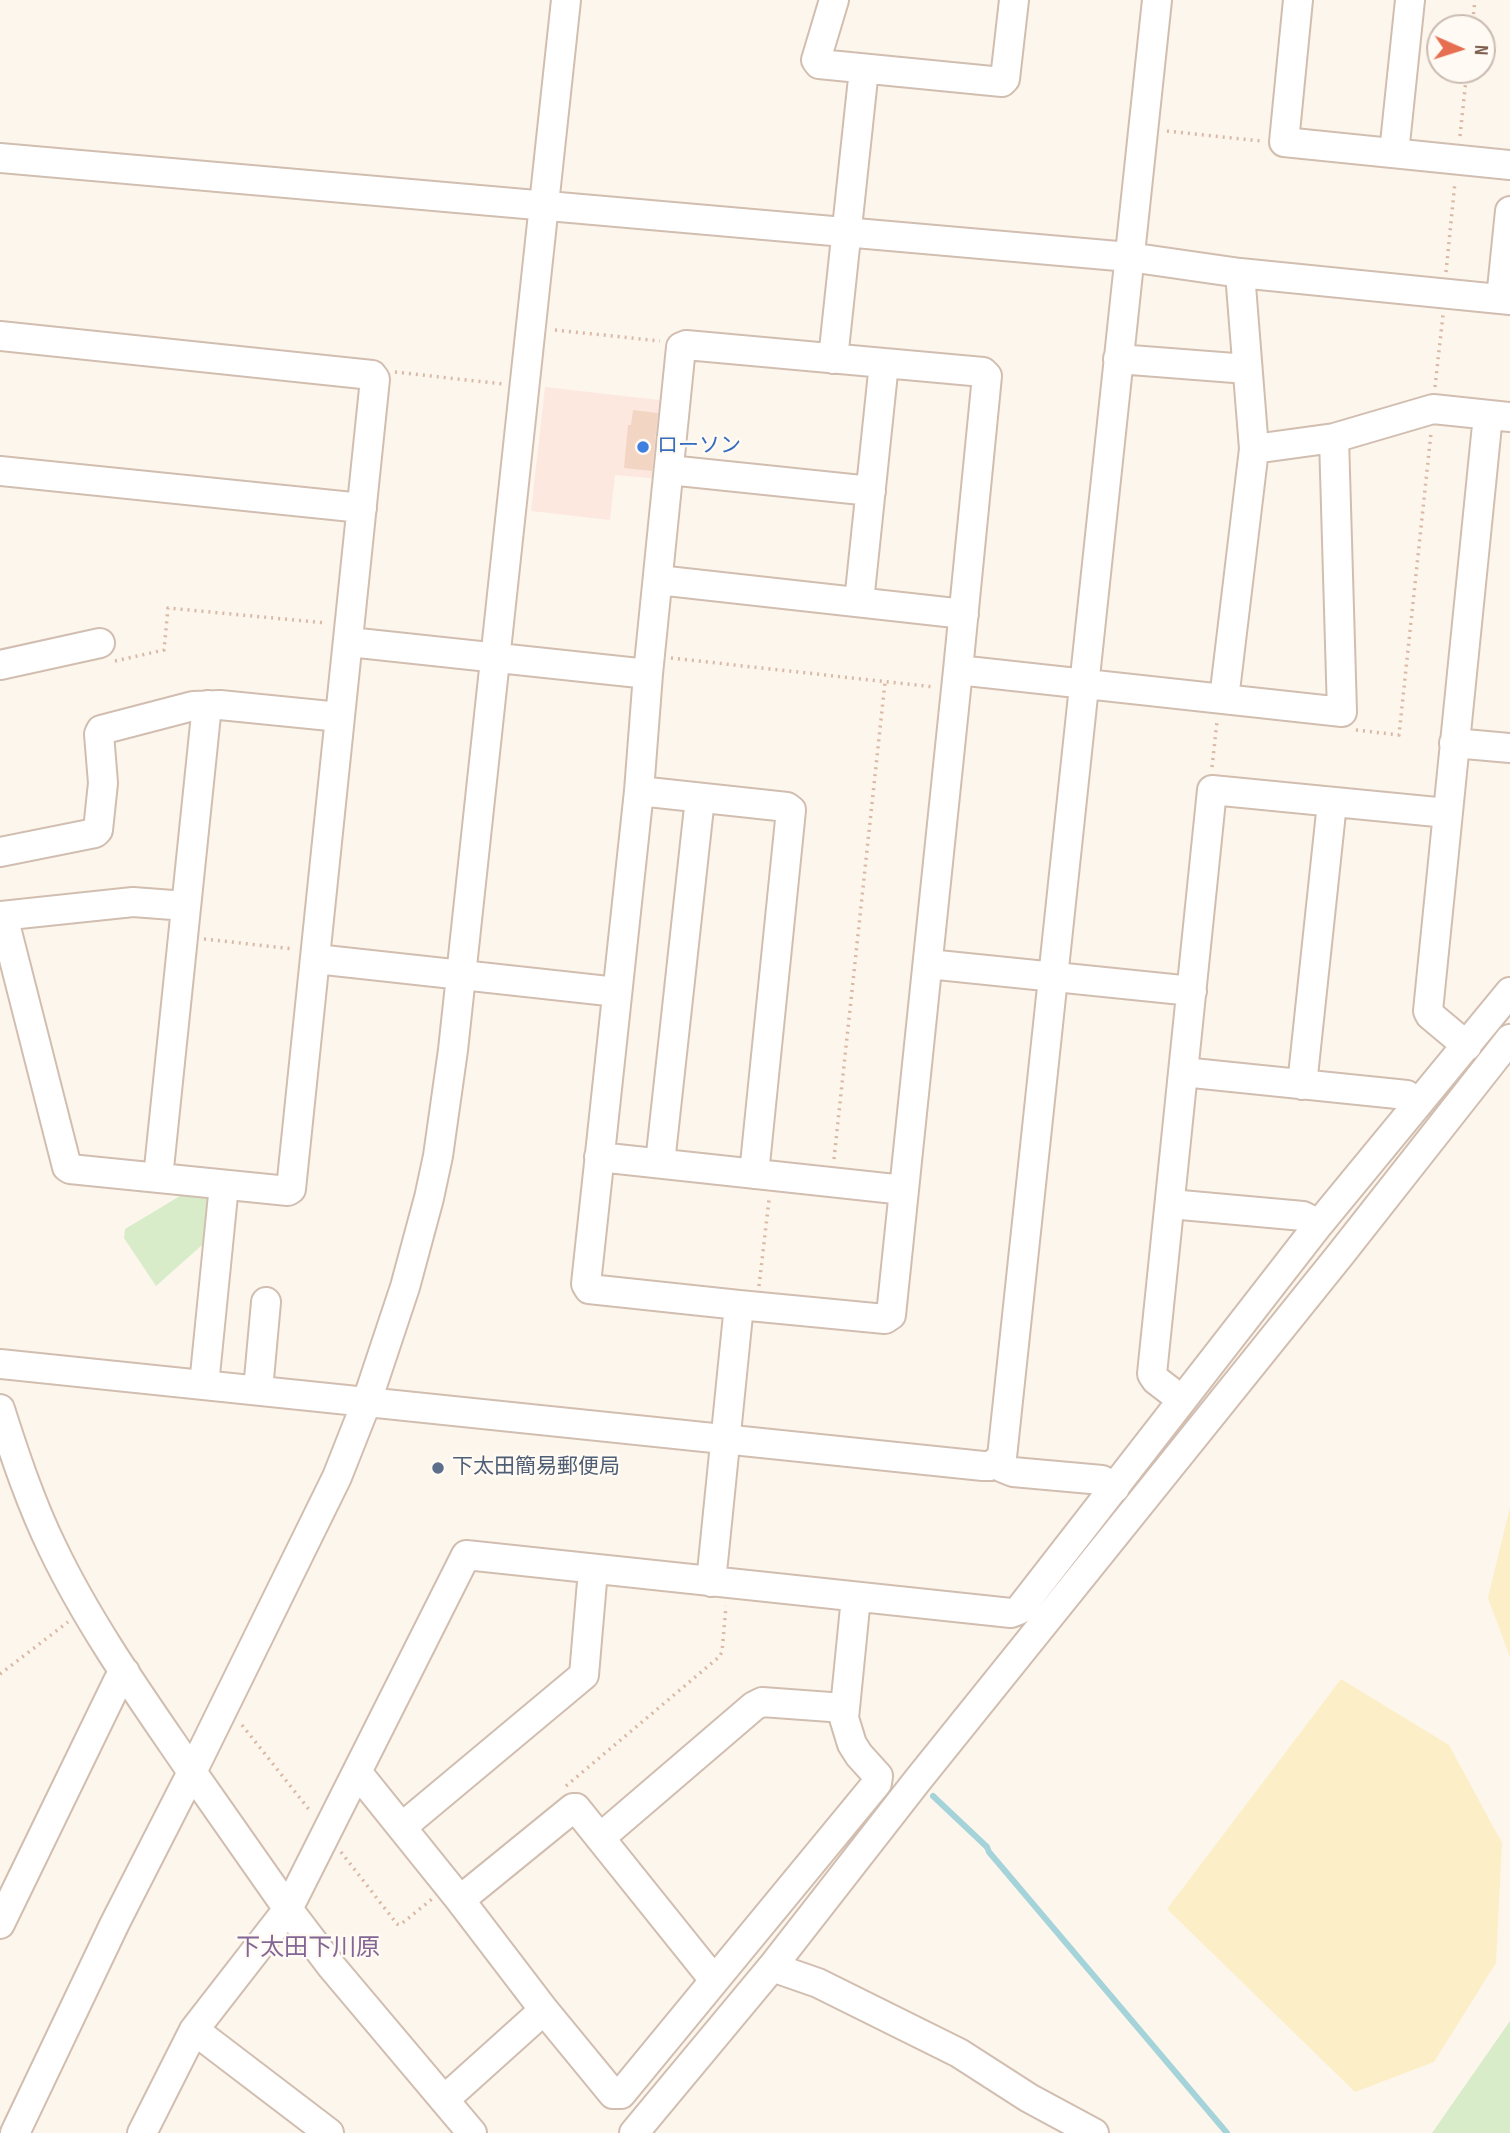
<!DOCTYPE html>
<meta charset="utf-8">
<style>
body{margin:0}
#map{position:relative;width:1510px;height:2133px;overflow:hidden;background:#fdf6ec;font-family:"Sofia Sans Condensed",sans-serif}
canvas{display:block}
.north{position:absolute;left:1426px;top:14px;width:70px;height:70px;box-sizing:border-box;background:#fffaf3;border:2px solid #cabbb1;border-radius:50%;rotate:93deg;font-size:19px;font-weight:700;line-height:28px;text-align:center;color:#7a5c4d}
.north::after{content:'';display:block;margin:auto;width:24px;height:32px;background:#e76f51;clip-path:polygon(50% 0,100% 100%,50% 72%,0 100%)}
</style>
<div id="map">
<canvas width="1510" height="2133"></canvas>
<div class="north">N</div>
</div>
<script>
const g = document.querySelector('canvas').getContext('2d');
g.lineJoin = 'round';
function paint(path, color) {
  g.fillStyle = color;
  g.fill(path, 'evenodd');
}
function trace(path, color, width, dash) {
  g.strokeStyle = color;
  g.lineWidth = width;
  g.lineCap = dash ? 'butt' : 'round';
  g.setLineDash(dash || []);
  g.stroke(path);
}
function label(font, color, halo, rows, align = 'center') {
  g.font = font + ' "Sofia Sans Condensed","Noto Sans JP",sans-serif';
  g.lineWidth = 5;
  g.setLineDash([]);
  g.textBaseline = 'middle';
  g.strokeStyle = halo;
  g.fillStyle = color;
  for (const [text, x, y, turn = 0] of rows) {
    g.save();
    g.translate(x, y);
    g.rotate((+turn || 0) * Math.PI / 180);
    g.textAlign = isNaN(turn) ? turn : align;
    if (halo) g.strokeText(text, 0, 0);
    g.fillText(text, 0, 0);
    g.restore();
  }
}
const commercial = new Path2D(`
 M545,387l123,14 -9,78 -44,-4 -5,45 -79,-9z`);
const green = new Path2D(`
 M190,1190l24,8 -4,40 -54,48 -32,-48 1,-9z
 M1510,2021v112h-78z`);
const sand = new Path2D(`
 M1510,1507v150l-22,-59z
 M1341,1679l108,66 53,98 -6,120 -62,99 -79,30 -188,-183z`);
const stream = new Path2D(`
 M933,1796l54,51 2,5 238,281`);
const building = new Path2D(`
 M633,410l25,3 -6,58 -28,-3 4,-43h3z`);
const path = new Path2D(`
 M1472,28l3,-28
 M1167,131l94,10
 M1460,136l7,-66
 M1446,272l9,-90
 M555,330l105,11
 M395,372l108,12
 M1435,387l8,-72
 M671,658l263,29
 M115,661l49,-11 4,-42 158,15
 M1356,730l43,5 32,-302
 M1212,767l5,-45
 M204,939l90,10
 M834,1159l51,-477
 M759,1286l10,-86
 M0,1674l68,-52
 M242,1725l69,87
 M566,1786l153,-129 3,-5 4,-46
 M341,1852l56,72 3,1 32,-26`);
const minor = new Path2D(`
 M834,0l-18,60 3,4 183,18 3,-3 9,-79
 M1298,0l-14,142 226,23
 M1394,153l16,-153
 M0,158l1129,99 111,16 270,27
 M1501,299l9,-88
 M0,336l372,39 3,4 -84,810 -3,2 -218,-22 -3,-2 -64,-251
 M833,359l31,-290
 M1118,359l129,10
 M1254,449l80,-11 99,-29 77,8
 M669,470l202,21
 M0,471l362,37
 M658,580l306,34
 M859,602l25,-239
 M349,642l299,32
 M0,665l100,-22
 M1224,699l30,-250 -14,-176
 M1454,743l56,5
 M639,791l148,16 4,3 -37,364
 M0,852l95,-19 3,-3 5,-47 -4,-49 2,-4 92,-24 27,-1 120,12
 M0,916l133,-14 53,4
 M316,959l301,33
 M928,964l264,27
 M1467,1046l-37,-31 -2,-4 60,-596
 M1183,1072l224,23 11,9
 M1302,1085l30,-282
 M599,1157l305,33
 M660,1163l40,-365
 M158,1178l49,-473
 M1170,1204l133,12 16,8
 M739,1305l146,14 6,-4 67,-645
 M0,1364l983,102h8l11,-9 155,-1457
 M204,1385l20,-200
 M258,1390l8,-88
 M1182,1400l-26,-20 -4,-6 60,-584 235,23
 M0,1409c15,47 31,95 53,140 38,79 90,151 139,223l-77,151 -100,210
 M997,1463l6,5 10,4 89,8 13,8
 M711,1582l28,-277 -150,-16 -3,-5 53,-493 9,-117 33,-327 5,-2 297,27 4,4 -29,294 384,42 -8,-274
 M357,1772l103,128 84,110 69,84h8l256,-311 1,-7 -19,-21 -7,-11 -8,-26 12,-121
 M402,1827l182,-152 9,-105
 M600,1838l154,-132 8,-4 82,6
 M460,1900l113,-92h3l138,172
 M0,1924l118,-243 7,-9
 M772,1967l46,16 141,70 70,45 65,35
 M194,2030l135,103
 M444,2100l100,-90
 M142,2133l52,-103 94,-121 178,-354 545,58 8,-3 300,-386 191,-232
 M472,2133l-140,-166 -44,-58 -96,-137 145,-295 30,-76 38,-114 24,-89 9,-42 15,-106 113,-1050
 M634,2133l138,-166 145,-186 423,-526 170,-216`);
const markers = [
 [643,447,7,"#3f7fe0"],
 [438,1468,7,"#5c6f8a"]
];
const shopNames = [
 ["ローソン",657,447]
];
const serviceNames = [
 ["下太田簡易郵便局",452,1468]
];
const quarterNames = [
 ["下太田下川原",308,1949]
];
paint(commercial, '#fde8e0');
paint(green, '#d8ecc9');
paint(sand, '#fcefc7');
trace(stream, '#a5d3da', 6);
paint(building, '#f3d5c3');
trace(minor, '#d1beb0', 32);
trace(path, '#d9b8a5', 3.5, [2, 5]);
trace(minor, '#fff', 28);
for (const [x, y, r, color] of markers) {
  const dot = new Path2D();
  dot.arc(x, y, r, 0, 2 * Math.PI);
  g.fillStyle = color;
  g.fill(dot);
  trace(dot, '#fffaf3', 2.5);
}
label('21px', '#366cbe', '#fffaf3', shopNames, 'left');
label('21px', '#4e5e75', '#fffaf3', serviceNames, 'left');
label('24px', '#846695', '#fffaf3', quarterNames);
</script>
